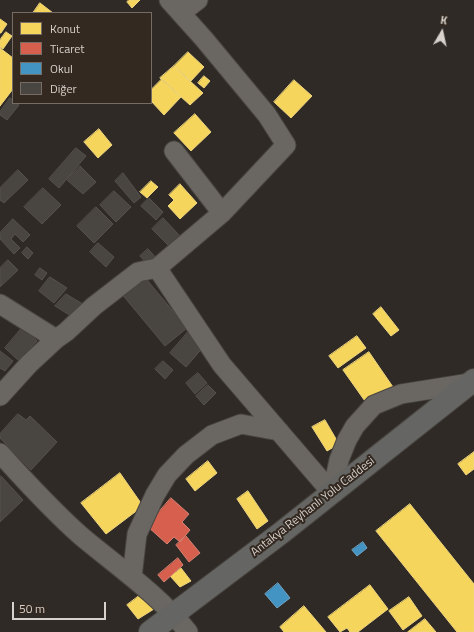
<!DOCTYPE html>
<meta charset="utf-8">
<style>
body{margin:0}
#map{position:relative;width:474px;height:632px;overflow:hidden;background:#2f2a25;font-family:"Titillium Web",sans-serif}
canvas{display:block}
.legend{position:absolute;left:12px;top:12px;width:140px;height:92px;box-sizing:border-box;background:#332921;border:1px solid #756c65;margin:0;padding:5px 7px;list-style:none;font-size:12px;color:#d8d1cc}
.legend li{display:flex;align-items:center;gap:8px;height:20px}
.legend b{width:20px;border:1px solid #756c65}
.north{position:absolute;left:422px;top:12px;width:40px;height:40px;-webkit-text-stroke:3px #332921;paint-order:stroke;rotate:9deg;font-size:11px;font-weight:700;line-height:16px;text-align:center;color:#d8d1cc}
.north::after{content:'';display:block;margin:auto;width:14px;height:18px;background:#d8d1cc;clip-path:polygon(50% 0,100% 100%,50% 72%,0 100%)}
.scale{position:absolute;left:12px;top:602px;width:94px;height:18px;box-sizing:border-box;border:2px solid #d8d1cc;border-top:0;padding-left:5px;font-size:12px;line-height:14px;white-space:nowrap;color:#d8d1cc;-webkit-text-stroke:3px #332921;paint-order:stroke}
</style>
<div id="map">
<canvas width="474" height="632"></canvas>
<ul class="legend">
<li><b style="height:11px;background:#f6d55c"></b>Konut</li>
<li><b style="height:11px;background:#d6604d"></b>Ticaret</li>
<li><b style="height:11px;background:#4393c3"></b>Okul</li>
<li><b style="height:11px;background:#494540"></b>Diğer</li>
</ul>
<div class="north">K</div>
<div class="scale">50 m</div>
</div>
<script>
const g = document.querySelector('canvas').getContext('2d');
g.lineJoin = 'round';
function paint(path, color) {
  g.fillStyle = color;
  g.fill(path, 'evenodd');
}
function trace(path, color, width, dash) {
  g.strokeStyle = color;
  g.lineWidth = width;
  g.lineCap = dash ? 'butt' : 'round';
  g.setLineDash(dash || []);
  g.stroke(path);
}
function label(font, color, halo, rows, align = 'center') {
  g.font = font + ' "Titillium Web",sans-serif';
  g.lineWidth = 4;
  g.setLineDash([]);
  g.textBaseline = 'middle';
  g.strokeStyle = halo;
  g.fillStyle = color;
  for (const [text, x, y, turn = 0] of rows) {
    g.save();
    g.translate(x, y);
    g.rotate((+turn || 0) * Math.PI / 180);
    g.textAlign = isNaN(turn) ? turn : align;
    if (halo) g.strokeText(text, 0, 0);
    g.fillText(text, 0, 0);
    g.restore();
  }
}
const homes = new Path2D(`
 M129,0h11l-8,8 -5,-6z
 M40,3l13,10h-20z
 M0,19l7,5 -6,9h-1z
 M6,32l6,4 -9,13 -3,-2v-7z
 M0,48l13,10v31l-13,17z
 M188,52l16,15 -14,15 -16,-16z
 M174,66l29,27 -13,12 -30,-27z
 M204,76l6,5 -6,7 -6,-5z
 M162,79l19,18 -17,18 -13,-14v-11z
 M294,80l18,16 -21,22 -17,-16z
 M195,114l16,18 -20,19 -17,-18z
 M99,129l13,16 -14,13 -14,-16z
 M151,181l7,6 -11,11 -7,-6z
 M180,184l17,19 -17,16 -12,-13 6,-6 -5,-5z
 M381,307l18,23 -8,6 -18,-22z
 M357,336l9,12 -28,20 -9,-12z
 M369,352l24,35 -26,17 -24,-34z
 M325,420l14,24 -12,7 -15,-24z
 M474,452v17l-8,6 -8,-11z
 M208,461l9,12 -22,18 -9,-12z
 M120,473l23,33 -37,28 -25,-31z
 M248,491l20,30 -11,8 -20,-30z
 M410,504l64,80v48h-17l-81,-101z
 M181,568l10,13 -11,6 -10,-11z
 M370,585l18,24 -30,23h-8l-3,-4 -7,4 -12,-15z
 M143,593l11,16 -16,10 -11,-14z
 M409,597l13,19 -19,14 -14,-19z
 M304,606l22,26h-42l-4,-5z
 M425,619l11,13h-28z`);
const shops = new Path2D(`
 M171,498l18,16 -7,8 8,8 -10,12 -6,-5 -7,7 -20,-18z
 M186,536l14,17 -11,9 -13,-17z
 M178,558l5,7 -19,17 -6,-7z`);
const schools = new Path2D(`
 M363,542l4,6 -10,8 -5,-6z
 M278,583l12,15 -13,10 -12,-14z`);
const building = new Path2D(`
 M10,98l3,2v3h3l3,2 -12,15 -7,-5v-3z
 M76,148l10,8 -27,32 -10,-9z
 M80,166l16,16 -13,12 -16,-14z
 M18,170l10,10 -24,23 -4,-3v-12z
 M123,173l18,24 -7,6 -19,-22z
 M43,188l18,17 -19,19 -18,-17z
 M114,191l17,16 -15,15 -16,-17z
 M149,198l14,14 -7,8 -15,-14z
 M96,207l17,17 -19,19 -17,-17z
 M163,218l17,18 -11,10 -17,-17z
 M13,219l17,16 -7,7 -8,-8 -4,5 9,9 -6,6 -14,-15v-6z
 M98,243l16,14 -8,10 -16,-15z
 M27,247l6,6 -5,6 -6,-6z
 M148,249l9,10 -8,7 -9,-10z
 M8,260l10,10 -18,17v-19z
 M40,268l7,5 -5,7 -7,-5z
 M143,275l44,53 -22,18 -44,-53z
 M50,277l17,11 -13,15 -15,-12z
 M66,294l20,12 -10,13 -21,-13z
 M22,328l15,13 -18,20 -14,-13z
 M189,331l16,14 -19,22 -16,-14z
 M0,351l13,10 -8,10 -5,-3z
 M163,361l10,9 -8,9 -10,-10z
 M198,373l9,10 -12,11 -9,-11z
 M208,385l8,8 -12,12 -8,-9z
 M18,414l8,6 4,-4 27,26 -26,28 -31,-32v-4z
 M1,476l22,24 -23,22v-45z`);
const minor = new Path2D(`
 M181,13l17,-13
 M174,151l48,62
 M157,268l65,97 110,128
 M0,304l56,35 10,-7 28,-26 44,-34 19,-4 65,-55 64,-68 -19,-30 -63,-76 -35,-39
 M0,396l29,-32 27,-25
 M0,453c26,29 52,57 81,83 37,31 77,58 107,96
 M332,493l7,-33 8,-20 8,-14 19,-21 27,-11 69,-11
 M132,577l5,-43 18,-39 12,-20 19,-20 26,-20 29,-11 38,7`);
const major = new Path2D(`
 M150,632l131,-99 193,-153`);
const streetNames = [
 ["Antakya Reyhanlı Yolu Caddesi",313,507,-38]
];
paint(homes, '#f6d55c');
trace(homes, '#edd47e', 1);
paint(shops, '#d6604d');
trace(shops, '#d78273', 1);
paint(schools, '#4393c3');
trace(schools, '#70a6c6', 1);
paint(building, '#494540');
trace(building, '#56514d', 1);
trace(minor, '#494540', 21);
trace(major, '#494540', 24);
trace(minor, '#6a6662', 19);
trace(major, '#656663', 22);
label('12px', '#d8d1cc', '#332921', streetNames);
</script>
